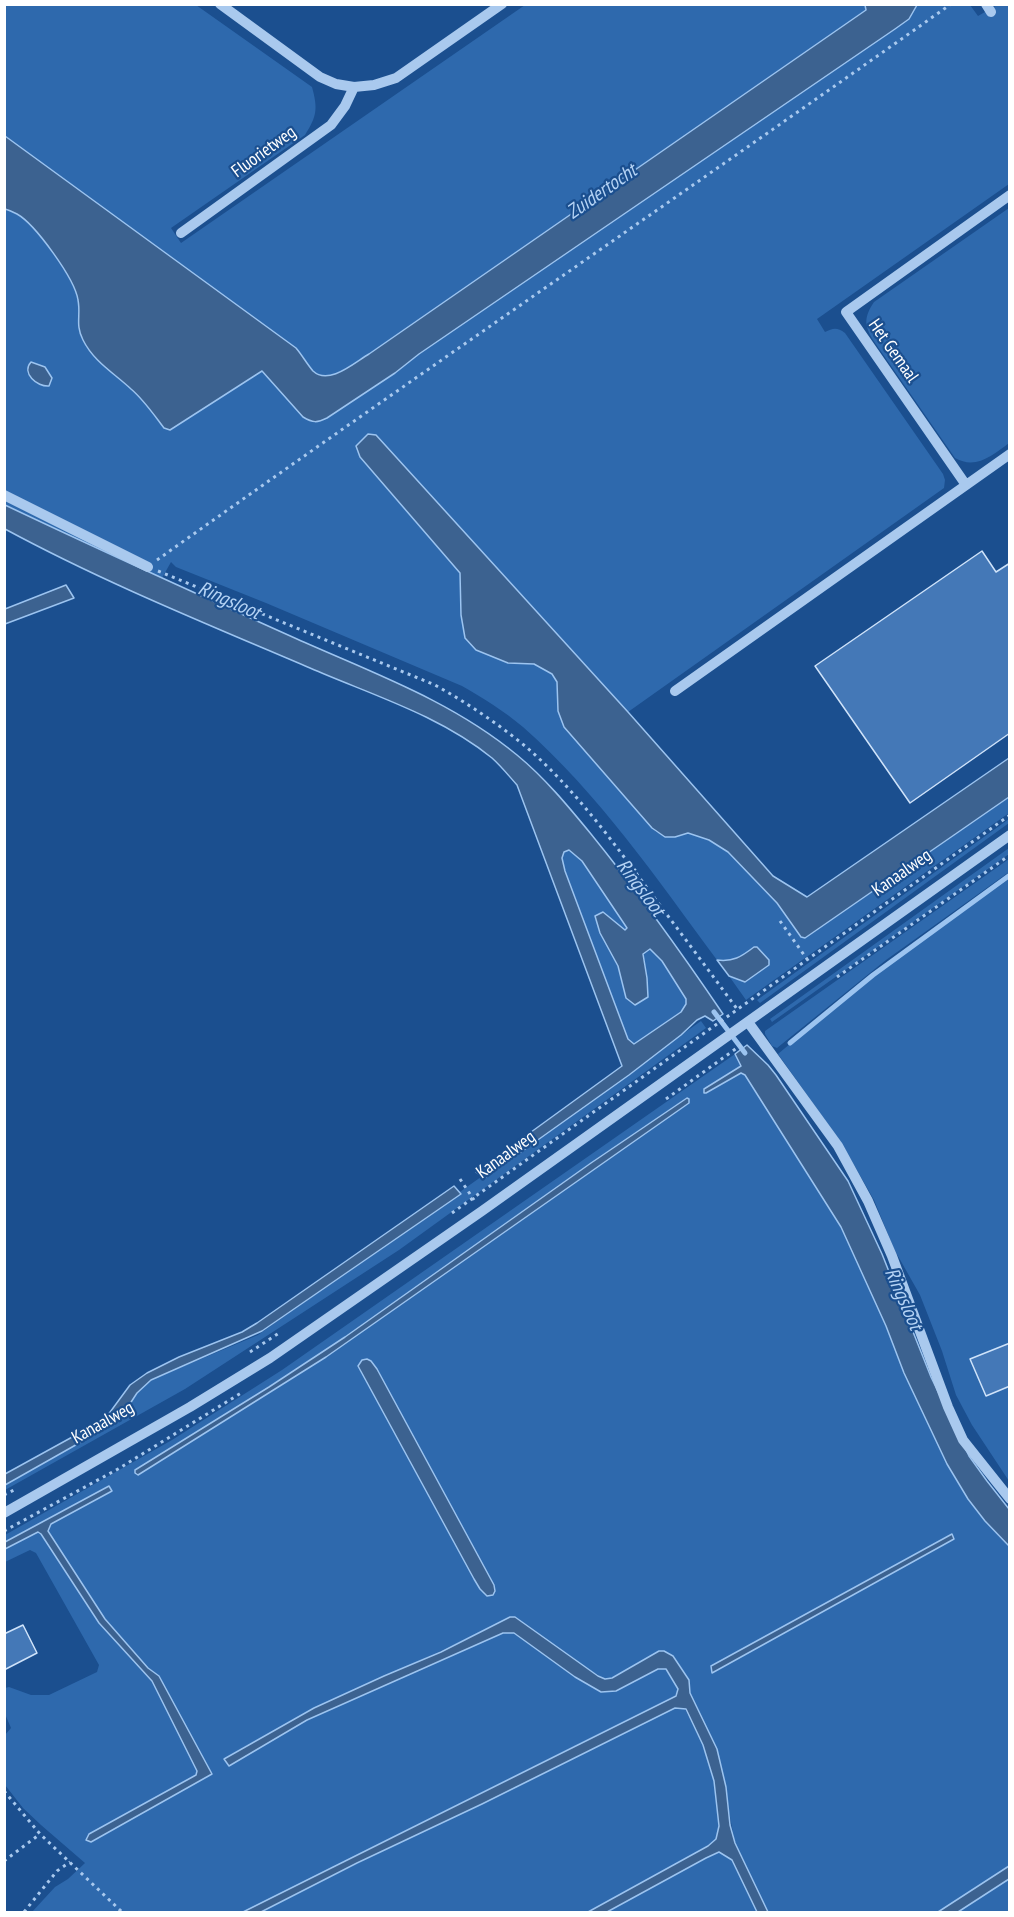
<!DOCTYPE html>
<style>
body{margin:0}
#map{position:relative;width:1014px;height:1917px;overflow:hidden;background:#1b4f8f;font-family:"PT Sans Narrow",sans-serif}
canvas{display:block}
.frame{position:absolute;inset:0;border:6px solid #fff;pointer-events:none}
</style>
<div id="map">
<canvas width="1014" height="1917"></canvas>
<div class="frame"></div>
</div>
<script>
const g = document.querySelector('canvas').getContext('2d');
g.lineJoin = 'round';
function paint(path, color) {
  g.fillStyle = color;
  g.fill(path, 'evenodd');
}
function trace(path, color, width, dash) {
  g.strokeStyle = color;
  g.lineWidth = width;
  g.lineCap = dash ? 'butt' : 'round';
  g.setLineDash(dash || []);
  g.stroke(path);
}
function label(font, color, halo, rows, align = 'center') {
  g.font = font + ' "PT Sans Narrow",sans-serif';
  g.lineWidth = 4.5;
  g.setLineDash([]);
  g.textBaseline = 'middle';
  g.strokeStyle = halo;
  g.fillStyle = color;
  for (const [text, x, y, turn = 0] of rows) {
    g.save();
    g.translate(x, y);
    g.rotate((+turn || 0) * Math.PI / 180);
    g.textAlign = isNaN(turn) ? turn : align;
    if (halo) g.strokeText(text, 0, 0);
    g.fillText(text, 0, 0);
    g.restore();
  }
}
const green = new Path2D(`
 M865,4l1,6 -497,344c-14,8 -40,32 -56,17 -6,-7 -11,-16 -18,-23l-290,-212v-131h191l116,82c6,22 5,29 -7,48l-134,93 10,15 344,-238z
 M917,5h53l8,11 19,-11h12v179l-192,135 8,13c8,-4 12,-5 20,1l98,141 2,6 -1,8 -316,224 -252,-277 -20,11 4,12 100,115 1,42 4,23 11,12 32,13 26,1 19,10 4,8 1,29 6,16 88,101 4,4 19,5 13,-4 21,7 19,12 49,51 24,34 4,1 204,-141v16l-263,187 -17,-24 16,5 9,-34c-13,10 -21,15 -37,13 -60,-81 -118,-166 -194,-233 -19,-16 -40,-29 -61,-41l-196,-83 -90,-36 -5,-5 -9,16 -157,-73v-296c4,1 8,3 12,5 18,10 58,65 61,86 3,17 -4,27 7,44 13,19 30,30 46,45 13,11 23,26 33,39l6,2 92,-59 41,46 92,-44 24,-19 476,-325 20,-20z
 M1009,208v235c-16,12 -33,27 -54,15l-82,-118c-9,-15 -9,-23 1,-38z
 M1009,819v4l-249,180 -3,-3z
 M1009,848v6l-237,168 -2,-3z
 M569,850l13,11 45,67 -2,2 -22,-18 -8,4 5,17 18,33 8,32 21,-20 -4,-24 7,-5 12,12 24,38v5l-5,8 -47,33 -6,-6 -63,-168 -3,-13 2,-6z
 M1009,859v13l-123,88 -109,88 -5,-2 -7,-12v-3z
 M1009,879v602l-37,-56 -16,-30 -14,-44 -22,-56 -26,-46 -20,-49 -32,-56 -64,-90 73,-62z
 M701,1021l5,7 -307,222 -214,139 -180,101 -1,-5 107,-60 11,-9 15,-23 14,-13 107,-45z
 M735,1054l6,12 -37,23v3l2,1 35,-20 4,2 96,152 45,99 18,47 43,91 21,35 17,22 24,25v320l-71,46h-170l-33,-69 -18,-94 -27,-56 -1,-13 -16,-24 -47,14 -15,8 -6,1 -21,-12 -69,-50h-5c-78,41 -161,72 -238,115 -16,8 -33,17 -48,27l5,7 78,-46 196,-87h11l61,44 26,15 15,-1 42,-22h9l11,20 -3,7 -432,216h-211l23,-25 13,-8 17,-16 -44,-38 -18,-17 -18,-23v-50l6,-7 -6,-14v-26l4,-1 22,8h18l48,-23 2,-7 -63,-112 -6,-3 -25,12v-13l33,-17 3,2 58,89 53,58 45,90 -1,4 -107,59 117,-56 -47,-102 -11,-8 -43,-49 -57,-88 3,-7 61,-33 -3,-5 -104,56v-7l167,-95 110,-70zM687,1098l2,1v4l-363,254 -188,118 -2,-1 209,-137 246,-174zM371,1361l6,8 117,216 -20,-6 -116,-213 1,-2zM952,1534l-239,138h-1l-1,-6z
 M675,1708l10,1 18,36 11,36 5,45 -3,13 -8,7 -120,66h-327c137,-70 276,-135 414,-204z
 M719,1852l13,8 25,52h-150l99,-54z
 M1009,1879v33h-51z`);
const water = new Path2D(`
 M865,5h52l-8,14 -14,10 -476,325 -24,19 -68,45c-10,5 -14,5 -24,-1l-41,-46 -92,59 -6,-2c-10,-13 -20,-28 -33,-39 -17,-16 -37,-27 -48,-49 -8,-15 -2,-25 -5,-40 -3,-21 -43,-76 -61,-86 -4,-2 -8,-4 -12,-5v-73l291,212c6,7 11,16 17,23 16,15 42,-9 56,-17l497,-344z
 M31,362l14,5 7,11 -3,8c-12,1 -28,-13 -18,-24z
 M368,434l8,1 252,277 145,164 34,21 202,-139v39l-204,141 -4,-1 -24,-34 -49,-51 -19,-12 -21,-7 -13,4h-10l-13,-9 -88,-101 -6,-16 -1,-29 -5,-8 -18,-10 -26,-1 -32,-13 -11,-12 -4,-23 -1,-42 -100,-116 -4,-11z
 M5,505c97,46 194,90 292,134 76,34 155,62 220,116 28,23 51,51 74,79 47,58 90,118 132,180l-10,7 -8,-5 -8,4 -16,15 -52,40 -146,104 -7,-7 146,-106 -105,-281c-8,-9 -16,-19 -25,-27 -53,-43 -120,-63 -182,-90 -103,-44 -207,-86 -305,-139zM569,850l13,11 45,67 -2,2 -22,-18 -8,4 5,17 18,33 8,32 9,7 13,-8 -1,-19 -4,-24 7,-5 12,12 24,38v5l-5,8 -47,32 -6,-5 -63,-168 -3,-13 2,-6z
 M66,585l8,13 -69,26v-15z
 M754,947h3l12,13v5l-24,17 -16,-6 -12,-16c16,2 24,-3 37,-13z
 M747,1045l21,20 8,10 72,106 34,73 49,123 38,79 18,25 22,28v37l-24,-25 -17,-22 -21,-35 -43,-91 -18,-47 -45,-99 -96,-152 -4,-2 -35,20h-2v-4l37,-23 -6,-12z
 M687,1098l2,1v4l-363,254 -188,118 -3,-2v-3l134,-83 76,-50 246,-174z
 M454,1186l7,8 -199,137 -111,49 -14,13 -15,23 -11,9 -106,60v-11l100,-55 25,-34 17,-12 32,-16 63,-25 15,-9z
 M367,1359l4,2 6,8 117,216 1,6 -2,4 -6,1 -7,-7 -6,-10 -116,-213 4,-6z
 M109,1486l3,5 -61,33 -3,7 57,88 43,49 11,8 53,98 -121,68 -5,-2 3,-6 107,-59 1,-4 -45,-90 -53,-58 -58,-89 -3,-2 -33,17v-7z
 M952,1534l2,5 -242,134 -1,-7z
 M510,1617h5l83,59 7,3 7,-1 47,-27h5l9,5 16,24 1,13 27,56 9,38 4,38 5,18 33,69h-11l-25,-52 -13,-8 -13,6 -99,54h-19l120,-66 8,-7 3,-13 -5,-45 -11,-36 -17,-36 -11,-1 -193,96 -125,59 -96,49h-18l433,-216 2,-7 -12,-20h-8l-42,22 -15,1 -26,-15 -61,-44h-11l-196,87 -78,46 -5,-7 90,-51 70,-32 57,-24z
 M1009,1866v13l-51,33h-20z`);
const stream = new Path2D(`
 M714,1012l31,41
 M790,1043l83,-68 137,-100`);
const building = new Path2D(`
 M982,551l14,21 14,-9v170l-100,70 -95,-137z
 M1010,1343v43l-24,10 -16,-37z
 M23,1625l14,28 -33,17v-36z`);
const path = new Path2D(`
 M157,560c263,-187 530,-369 794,-556
 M158,571l277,114c32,18 62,38 90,61 47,40 86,93 122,142 30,40 60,80 90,121
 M780,921l27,38
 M837,977l173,-122
 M666,1099l75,-54
 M460,1179l14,21
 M452,1213l558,-398
 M250,1352l29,-19
 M4,1495l12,-6
 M4,1531l114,-62 123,-76
 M4,1791l36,43 82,78
 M4,1861l36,-27
 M24,1912l33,-41 13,-9`);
const minor = new Path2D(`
 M220,4l100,73 16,7 18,3 20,-2 22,-7 106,-74
 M986,4l5,8
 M181,233l150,-108 14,-19 9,-19
 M966,485l-120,-173 164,-117
 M4,495l144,72
 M675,691l335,-237
 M748,1022l90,124 30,55 24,55 56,151 15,33 47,59
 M4,1513l186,-106 80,-49 212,-147 528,-376`);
const streetNames = [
 ["Fluorietweg",264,152,-36],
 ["Het Gemaal",893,351,55],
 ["Kanaalweg",902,873,-35],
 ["Kanaalweg",506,1155,-36],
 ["Kanaalweg",103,1423,-29]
];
const waterNames = [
 ["Zuidertocht",602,192,-35],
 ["Ringsloot",229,601,24],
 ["Ringsloot",640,888,53],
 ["Ringsloot",903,1299,66]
];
paint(green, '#2e69ad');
paint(water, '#3c6290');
trace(water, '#9cc4f0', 1.5);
trace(stream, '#9cc4f0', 5);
paint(building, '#4478b7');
trace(building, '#cfe3fa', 1.5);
trace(path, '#a9c9ee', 3, [3, 4.5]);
trace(minor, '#a9c9ee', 10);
label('18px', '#fff', '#1b4f8f', streetNames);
label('italic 20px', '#b5d3f5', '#1b4f8f', waterNames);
</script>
